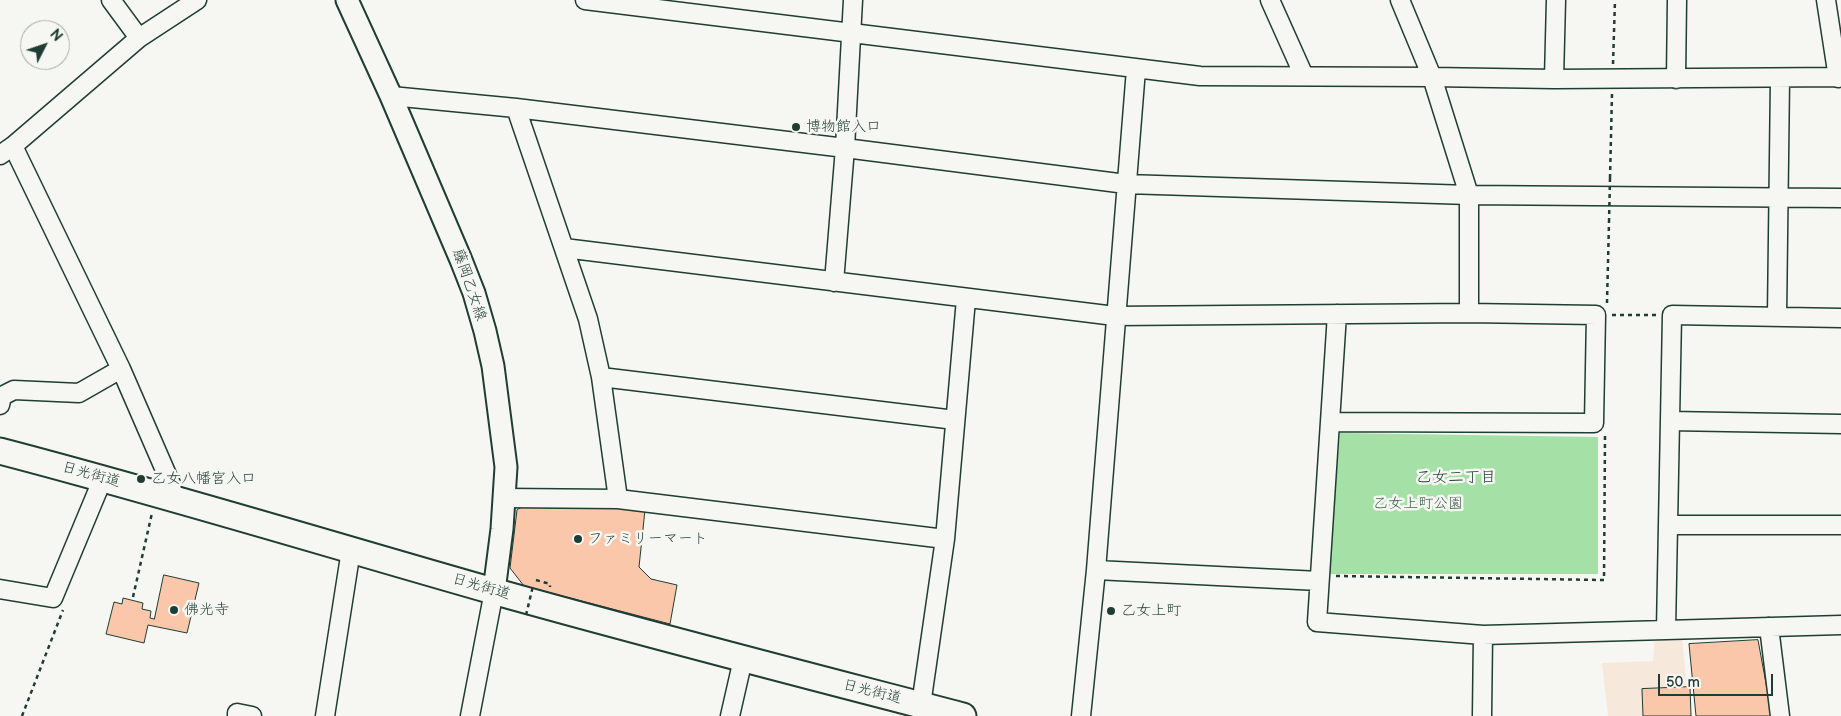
<!DOCTYPE html>
<meta charset="utf-8">
<style>
body{margin:0}
#map{position:relative;width:1841px;height:716px;overflow:hidden;background:#f6f6f2;font-family:"Balsamiq Sans",sans-serif}
canvas{display:block}
.north{position:absolute;left:20px;top:20px;width:50px;height:50px;box-sizing:border-box;background:#f6f6f2;border:1px solid #a0aca6;border-radius:50%;rotate:49deg;font-size:14px;font-weight:700;line-height:20px;text-align:center;color:#1f3d34}
.north::after{content:'';display:block;margin:auto;width:18px;height:22px;background:#1f3d34;clip-path:polygon(50% 0,100% 100%,50% 72%,0 100%)}
.scale{position:absolute;left:1658px;top:674px;width:115px;height:22px;box-sizing:border-box;border:2px solid #1f3d34;border-top:0;padding-left:6px;font-size:15px;line-height:18px;white-space:nowrap;color:#1f3d34;-webkit-text-stroke:4px #f6f6f2;paint-order:stroke}
</style>
<div id="map">
<canvas width="1841" height="716"></canvas>
<div class="north">N</div>
<div class="scale">50 m</div>
</div>
<script>
const g = document.querySelector('canvas').getContext('2d');
g.lineJoin = 'round';
function paint(path, color) {
  g.fillStyle = color;
  g.fill(path, 'evenodd');
}
function trace(path, color, width, dash) {
  g.strokeStyle = color;
  g.lineWidth = width;
  g.lineCap = dash ? 'butt' : 'round';
  g.setLineDash(dash || []);
  g.stroke(path);
}
function label(font, color, halo, rows, align = 'center') {
  g.font = font + ' "Balsamiq Sans","Klee One",sans-serif';
  g.lineWidth = 5;
  g.setLineDash([]);
  g.textBaseline = 'middle';
  g.strokeStyle = halo;
  g.fillStyle = color;
  for (const [text, x, y, turn = 0] of rows) {
    g.save();
    g.translate(x, y);
    g.rotate((+turn || 0) * Math.PI / 180);
    g.textAlign = isNaN(turn) ? turn : align;
    if (halo) g.strokeText(text, 0, 0);
    g.fillText(text, 0, 0);
    g.restore();
  }
}
const built = new Path2D(`
 M1655,637l27,2 8,77h-82l-6,-53 51,-2z`);
const green = new Path2D(`
 M1340,433l258,4v137h-270z`);
const building = new Path2D(`
 M528,504l87,3 30,3 -6,57 12,12 26,6 -7,39 -146,-38 -14,-18 7,-58z
 M164,575l35,8 -12,50 -39,-8 -4,18 -38,-9 8,-32 8,2 1,-6 20,5 -1,6 9,2 -1,7 4,1z
 M1758,640l14,76h-76l-7,-72z
 M1690,687l1,29h-48l-1,-27z`);
const path = new Path2D(`
 M1613,64l2,-64
 M1610,178l2,-84
 M1607,303l2,-81
 M1612,315h45
 M1336,576l268,4 1,-144
 M536,580l14,4v3
 M133,597l19,-84
 M22,716l41,-106`);
const minor = new Path2D(`
 M111,0l28,38
 M585,0l615,76 232,1 122,2 287,-2
 M1270,0l34,76
 M1400,0l32,77 37,118v118
 M1826,0l12,78
 M1554,79l2,-79
 M1676,79l1,-79
 M391,96l125,12 329,40 281,36 343,11 372,3
 M516,108l72,211 13,58 17,122
 M13,146l108,223 50,115 2,14
 M0,155l13,-9 126,-108 58,-38
 M564,248l551,68 354,-3 127,2 -2,108 -264,-1
 M834,282l11,-134 8,-148
 M1337,314l-20,308 166,13 183,-5 6,-315 169,3
 M1777,316l3,-237
 M601,377l354,43
 M0,405l2,-9 12,-6 65,3 42,-24
 M1670,421l171,3
 M505,498l113,1 327,40
 M1668,525h173
 M1096,570l223,11
 M0,589l53,9 50,-120
 M1769,627l11,89
 M1666,630l175,-5
 M921,705l24,-166 21,-240
 M237,716v-3l15,3
 M325,716l26,-166
 M470,716l24,-125
 M730,716l13,-57
 M1081,716l15,-146 40,-501
 M1482,716l1,-81`);
const major = new Path2D(`
 M347,0l44,96 70,164 13,33 11,38 8,35 13,101 -4,62 -8,62`);
const highway = new Path2D(`
 M0,451c165,43 328,93 493,140 156,44 313,84 470,125`);
const pathBridge = new Path2D(`
 M1609,222l1,-44
 M526,615l7,-29`);
const markers = [
 [796,127,5,"#1f3d34"],
 [141,479,5,"#1f3d34"],
 [578,539,5,"#1f3d34"],
 [174,610,5,"#1f3d34"],
 [1111,611,5,"#1f3d34"]
];
const poiNames = [
 ["博物館入口",806,127],
 ["乙女八幡宮入口",151,479],
 ["ファミリーマート",588,539],
 ["佛光寺",184,610],
 ["乙女上町",1121,611]
];
const streetNames = [
 ["藤岡乙女線",469,285,71],
 ["日光街道",91,475,15],
 ["日光街道",481,587,16],
 ["日光街道",872,692,14]
];
const parkNames = [
 ["乙女上町公園",1418,504]
];
const neighbourhoodNames = [
 ["乙女二丁目",1456,478]
];
paint(built, '#f7e8dc');
paint(green, '#a5e0a6');
paint(building, '#fac7aa');
trace(building, '#1f3d34', 1);
trace(minor, '#1f3d34', 21);
trace(major, '#1f3d34', 25);
trace(highway, '#1f3d34', 29);
trace(path, '#1f3d34', 2.5, [4, 4]);
trace(minor, '#f6f6f2', 18);
trace(major, '#f6f6f2', 21);
trace(highway, '#f6f6f2', 25);
trace(pathBridge, '#1f3d34', 2.5, [4, 4]);
for (const [x, y, r, color] of markers) {
  const dot = new Path2D();
  dot.arc(x, y, r, 0, 2 * Math.PI);
  g.fillStyle = color;
  g.fill(dot);
  trace(dot, '#f6f6f2', 2);
}
label('15px', '#1f3d34', '#f6f6f2', poiNames, 'left');
label('15px', '#1f3d34', '#f6f6f2', streetNames);
label('15px', '#3a5e4b', '#f6f6f2', parkNames);
label('16px', '#1f3d34', '#f6f6f2', neighbourhoodNames);
</script>
